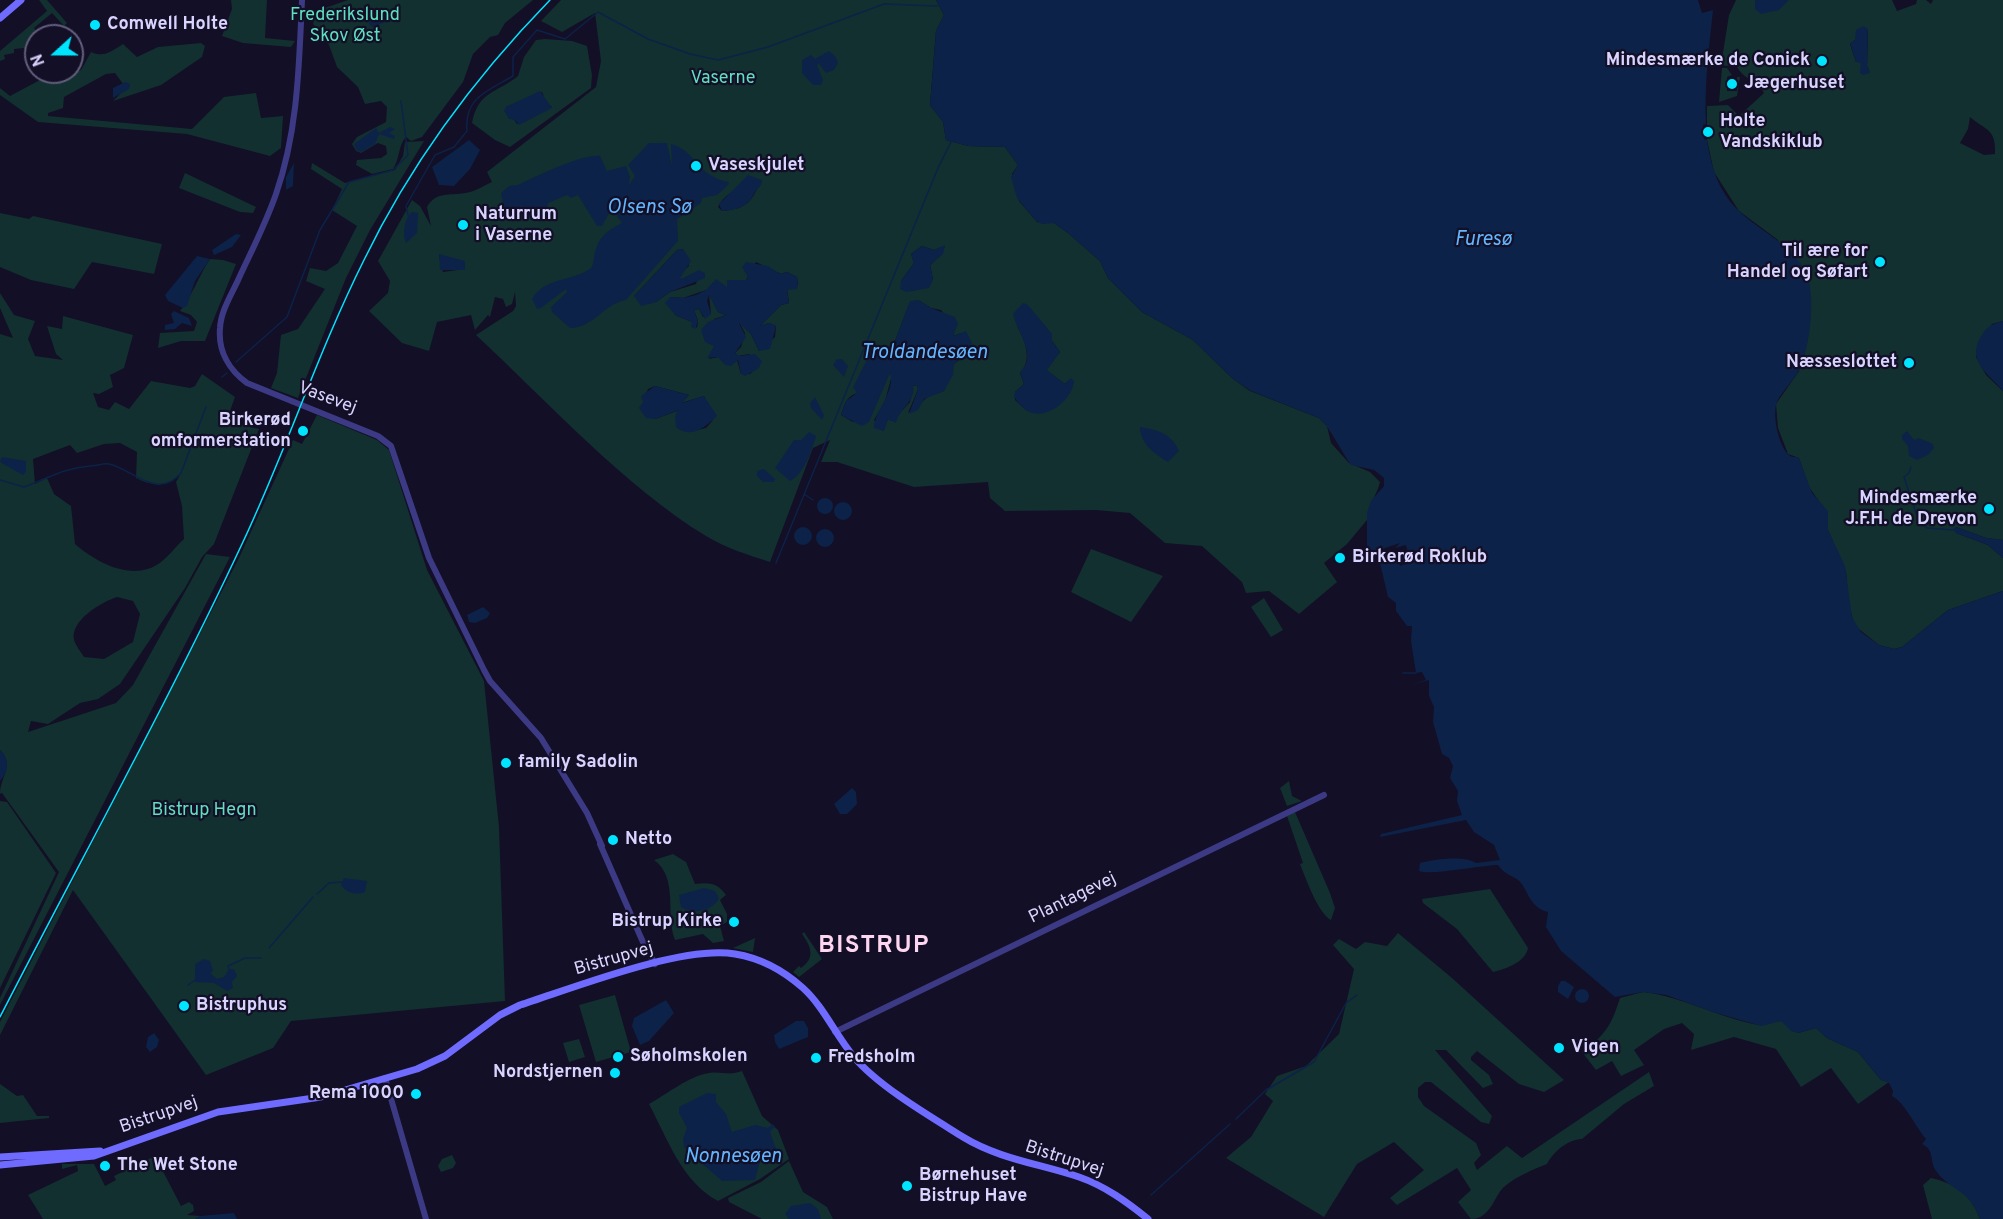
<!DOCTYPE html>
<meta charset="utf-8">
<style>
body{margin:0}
#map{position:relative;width:2003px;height:1219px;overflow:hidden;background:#130f26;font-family:Overpass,sans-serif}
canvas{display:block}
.north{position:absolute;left:24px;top:24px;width:60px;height:60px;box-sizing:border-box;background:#130f26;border:2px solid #625e7d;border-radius:50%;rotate:249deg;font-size:16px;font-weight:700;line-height:24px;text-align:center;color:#d9d4ff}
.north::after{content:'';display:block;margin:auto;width:21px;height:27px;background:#00e5ff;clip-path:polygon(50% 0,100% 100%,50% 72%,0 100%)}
</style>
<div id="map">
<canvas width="2003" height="1219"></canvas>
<div class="north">N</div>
</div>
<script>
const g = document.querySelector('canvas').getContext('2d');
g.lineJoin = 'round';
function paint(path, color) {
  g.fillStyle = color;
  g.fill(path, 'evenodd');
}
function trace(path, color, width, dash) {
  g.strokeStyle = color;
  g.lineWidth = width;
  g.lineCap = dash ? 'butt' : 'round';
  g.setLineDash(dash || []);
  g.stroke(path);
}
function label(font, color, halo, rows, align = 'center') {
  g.font = font + ' Overpass,sans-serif';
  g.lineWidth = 4.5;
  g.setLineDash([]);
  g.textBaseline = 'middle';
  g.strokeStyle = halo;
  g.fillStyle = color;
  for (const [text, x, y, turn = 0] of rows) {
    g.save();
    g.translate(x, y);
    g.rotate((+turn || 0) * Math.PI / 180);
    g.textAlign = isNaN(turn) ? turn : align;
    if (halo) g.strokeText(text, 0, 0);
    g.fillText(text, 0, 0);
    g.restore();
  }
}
const green = new Path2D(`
 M39,0h8l20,23 -3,3 -12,-13 -18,15 6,8 -13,6v9l-3,-3 -10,1v4l-10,2 1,4 -5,2v-10l47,-40z
 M231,0h36l-2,38 30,3 -4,6 -48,-4 -21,-7 10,-27z
 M348,0h185l-28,23 -7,12 -8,2 -17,17 -10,28 -41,55 -11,4 -5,-4c-8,8 -6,22 -13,32l-21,5 -16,-9 1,-5 24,-2 6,-4 -1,-8 -8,-3 -17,10 -5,-2 -4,-7 5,-7 29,-15 1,-15 -6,-6 -16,3 -7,-17 -21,-20 -8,-22 -16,-21 3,-13z
 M561,0h375l8,15 -8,16 -6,74 13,17 3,18 22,6 37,1 13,18 -6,9 7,27 18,21 17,1 14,10 32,28 8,17 34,34 51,28 39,38 18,13 69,27 8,8 4,17 18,20 21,9 10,10c-3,14 -13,23 -13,38l-20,24 -23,19 13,19 -38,32 -30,-23 -23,2 -4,-11 -40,-36 -37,-3 -35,-30 -34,-3 -91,1 -15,-13 -2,-16 -74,5 -77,-25h-16l9,-22 -17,8 -43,114c-22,-7 -44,-14 -64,-26 -81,-49 -160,-136 -230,-201l37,-24 3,-5 -1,-14 -3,12 -6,3 -3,-8 -8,-2 -5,20 -2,-2 -13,15 -4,-15 -34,7 -8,29 -27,-8 -33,-32 19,-18 2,-12 -12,-20 34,-61 8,6 11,20 -4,-19c9,-16 22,-11 38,-14 9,-1 18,-7 27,-11l-5,-10 109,-85 5,-26 -6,-48 -33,19 -21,-11zM757,189c-8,17 -16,20 -35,22l-4,-4c10,-18 20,-17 39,-18zM922,246l12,4 11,-4 -4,9 -11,10 3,14 -4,8 -19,4 -9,-10 13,-18 -3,-9zM683,249l6,17 -10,9 1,3h4l15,-7 -3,13 -26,8 -14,10 -22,-6 43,-46zM439,255l3,2 23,12 -22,3zM756,262l25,12 6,-2 10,5 1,8 -2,4h-9l2,14 -8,2 -21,21 9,-3 7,3 -1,11 -16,14 -8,-17 -12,-12 6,11 -4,14 -6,6 3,3 11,-2 6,15 -5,5h-9l-4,-14 -19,-3 -9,2 5,-10v-30l12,-4 -8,-3 -9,-18 2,20 -8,3 -4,-8 -5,1 4,11 -1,7 -5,-6 -17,-7 -5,-18 13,1 23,-8 23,-3 -1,-7h18zM918,300l13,8 10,2 14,20 -2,6 8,-3 5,21 -12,10 -10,27 -15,5 -21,17 10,-24 -1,-4 -4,1 -3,16 -18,19 -4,-2 -5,12 -9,-11 11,-19 7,-26 -3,-2 -8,20 -28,29 -12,-7c4,-11 5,-19 17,-22l35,-47 15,-39zM1017,326l35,15 8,11 -14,18 19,14 6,-6 -27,35 -18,-3 -11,-10v-8l9,-8 -4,-11c13,-13 5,-33 -3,-47zM655,386l34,9 -8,8 23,-7 9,24 -7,8 -18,4 -12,-18 4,-4 -25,9 -13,-13 6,-17z
 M1736,0h156l5,11 19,-7 1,-4h9l5,4 2,-4h70v321l-11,3 -16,33 10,18 17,16v149l-17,-2 -30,-11v6l32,12 15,13v33l-55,19 -46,37 -8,2 -15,-4 -24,-19 -6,-20 -3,-34 -18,-42v-16l-19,-27 -10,-29 -11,-4 -10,-26 -2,-24 23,-33 8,-29 -29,-102 -39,-29 -25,-39 -7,-32v-34l21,-1 11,11 25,-23c-6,-13 -20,-13 -27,-26l-16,-2 8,-50zM1868,29l-1,37 3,7 -10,-12 -4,1 -6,-18zM1970,117c16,14 26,11 25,37l-11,1 -24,-12 8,-14z
 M545,39l27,2 15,5 5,29 -1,13 -81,59 -15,-7 -23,-17c6,-32 25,-30 46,-47l6,-19 12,-17zM542,92l4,10 6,5 -35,17 -11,-17z
 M201,43l4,3 -3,11 -41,28 -48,16 13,-13 -11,-15 -9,1 -42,23 -1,11 -15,5v3l144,13 32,-32 32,-4 5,25 22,-2 -2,32 -11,8 -83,-22 -149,-12 -38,-27v-7l10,8 30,-16 8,-1 10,-7 14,-1 3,2 6,-3 10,-18c13,6 21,-1 32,-8l14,13 21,-10z
 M1722,68h5l5,7 -5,2v14h10v-14h3l-3,19 -18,6z
 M424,141l-54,89 -24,48 -48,120 -27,-10 6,-15 4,-38 17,-6 27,-40 -19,-8 4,-13 16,3 12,-8 19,-37 -25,-16 10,-21 -31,-20 1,-6 33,20 50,-13 8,-14 2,-14z
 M185,173l71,34 -3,6 -13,-1 -61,-24z
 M0,213l29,6 4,-3 129,28 -8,30 -62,-12 -18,27 -43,-9 -31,-13z
 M210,259l13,1 13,4 -31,77h-24l-23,7 2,-15 34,-2 3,-9 -6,-7 -11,-4c11,-13 18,-34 30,-52z
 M0,293l14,22 21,6 -7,18 7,17 28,4 -7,-6 -9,-28 15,3 1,-13 70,19 -9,33 -14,7 3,12 -14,7 -6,-1 5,14 11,3 6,-8 14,7 22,-28 39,7 5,-2 7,-12 33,23 -5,14 11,14 18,4 -45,115 -12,13 -17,31 -65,96 -22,15 -18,4 -32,21 -17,-3 -3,11 88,-29 17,-18 73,-131 24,3 -230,448v-7l59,-126 -57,-79 -2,1c0,-17 15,-29 0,-44v-416l13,4 -13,-30zM120,443l17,9 -1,26c15,8 30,9 44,-3l-4,7 6,24 2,33c-8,7 -15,17 -23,23 -27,21 -64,1 -86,-18l-4,-38 -17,-12 -7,-16 -12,6 -2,-25 37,-14 7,8 27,-9zM117,597l16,4 7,13 -7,28 -29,17 -20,-2c-3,-5 -8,-11 -10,-17 -4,-20 28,-38 43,-43z
 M317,415l60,25 12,10 38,120 57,111 15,146 6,174 -214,20 -18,27 -67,27 -133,-185 -73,145v-13l239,-464 54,-118 9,4z
 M1091,549l72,27 -32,46 -60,-30z
 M1264,598l19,32 -12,7 -20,-30z
 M1289,781l3,15 10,5 -15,5 -7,-18z
 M0,801l7,1 49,71 -56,115z
 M1295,812l35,81 5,15 -4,12c-13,-7 -25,-41 -31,-56l3,-1 -16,-47z
 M673,854l13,8 9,22c14,-2 23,-1 31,11l-6,5 7,14v8l-7,4 4,15 -11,2 -10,-9 -28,6c-10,-25 4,-62 -21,-80z
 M1490,889l38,59c-3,15 -23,21 -35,24l-36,-43 -34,-26 -1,-4z
 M804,932l18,27 -23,18 -6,-5 6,-6 2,2c14,-10 11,-20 1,-34z
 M1398,933l54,45 112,102 -20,12 -25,-8 -42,-33 -6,6v3l18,15 4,9 -10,4 -37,-38h-11l57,66 -3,8 -8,-2 -50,-40h-6l-7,6v9l6,9 52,37 5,12 -7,8 3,7 30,-24 15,12 127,-86 5,14 -30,18 -42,35c-15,1 -28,12 -35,25 -15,6 -30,12 -43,23 -9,7 -13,32 -33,32l-13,-17 13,-12 -14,-22 -60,37 -7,-7 34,-28 -30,-28 -37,22 -33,53 -98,-59 25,-21 22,-36 -8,-7 12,-18 29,-10 33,-32 15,-65 -21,-24 6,-6 17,10 9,-7 22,4z
 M755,938l-2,14 -20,-4z
 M1643,992c41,5 76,26 116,33 7,1 15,-4 22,-4l17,12 18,-5 11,10 31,14 23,28 8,2 -31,22 -27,-36 -30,19 -25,-38 -42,-12 -43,13 3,-16 -12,-11 -18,6 -30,21 10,15 -23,11 -9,-15 -16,9 -14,-18c24,-18 29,-26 38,-54z
 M615,995l16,57 -35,10 -17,-57z
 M579,1039l6,18 -16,5 -6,-19z
 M742,1071l20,45 16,14 11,29 -29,20 -42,22c-36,-19 -51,-63 -69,-97 18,-10 40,-28 60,-31 12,-2 20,3 33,-2z
 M0,1084l17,12 6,-1 14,21h12v2l-49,5z
 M452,1155l4,8 -3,5 -12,4 -3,-6 4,-7z
 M155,1156l26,50 8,-4 4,3 1,6 -7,4 14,1 -6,3h-152l-15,-24 50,-24 -1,-6 -15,4v-5h32l11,22 11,-6 -2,-4z
 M789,1161l14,31 24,15 6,12h-71l-33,-17 -1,-4 33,-16z
 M1931,1178c24,5 41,18 49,41h-48l-9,-34z`);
const water = new Path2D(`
 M936,0h762l4,13 11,-3c-4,38 -9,76 -7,114l-3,1 1,14 3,1c4,26 11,50 30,69 29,29 72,40 74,87 1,24 -2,50 -11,72 -5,12 -17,21 -23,34 -5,12 1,42 11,52 3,4 7,2 11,4l13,35 16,18v19l17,36 7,51 9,15 18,13 15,4 8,-2 46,-37 55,-19v628h-23c-10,-30 -30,-28 -44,-48 -7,-11 -1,-21 -14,-27l4,-5c-11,-13 -21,-36 -34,-43l1,-5 -4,-8 -8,-3 -23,-28 -31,-14 -11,-10 -18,5 -7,-2 -10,-10 -20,5 -48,-14 -47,-17 -23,-3 -28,5 -54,-46 -15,-24 2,-15c-20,-5 -20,-24 -30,-32 -7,-5 -14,-6 -20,-15 -15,0 -70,11 -79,6l1,-8c12,-4 46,-8 56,0l24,-3 -6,-15 -20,-13 -8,-12 -86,17 1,-3 81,-19 -5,-14 1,-10 -8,-13 3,-12 -4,-8 -7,-4 -9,-32 1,-15 -5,-11v-16l-21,6 18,-6 -4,-8 -6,1 -5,-32 1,-15h-5l-11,-15v-8l-8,-6 -9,-38 -8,-4 -4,-8v-34l4,-12 13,-15v-8l-10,-8 -23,-5c-11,-15 -19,-35 -32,-47l-68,-27 -19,-13 -39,-38 -51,-28 -34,-34 -8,-17 -32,-28 -14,-10 -12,1 -7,-4 -18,-22 -6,-21 7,-12 -13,-18 -37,-1 -22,-6 -3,-18 -13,-17 6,-74 8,-16z
 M1755,0h34l-10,10 -18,4 -6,-5z
 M386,9l8,5 -3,6 -19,7 -3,-3 1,-6z
 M1863,26l5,3 -1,37 3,7 -7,2 -3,-2 1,-10 -5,-1 -6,-19 5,-3 1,-10z
 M829,51l7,6 2,6 -4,7 -8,3 -7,-9 -2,1 6,15 -2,5h-8l-11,-12v-13l9,-5 4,4z
 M125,82l5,2 -1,5 -16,9v-10z
 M540,91l12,17 -33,17 -4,-5 -6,-1 -5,-8 2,-4z
 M390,127l5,2 -6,4 6,3 -1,3 -15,-5 -4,10 -14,8 -5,-2 -2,-6 22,-16 3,5z
 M469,140l11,10 -10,19 -16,17 -15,-1 -7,-18z
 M649,143h18l5,23 -1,-22c26,7 25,32 58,38l-1,3 -11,10 -15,3 -1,5 -24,16 1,22 -52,59c-22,4 -33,28 -56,28l-18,-16 -1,-5 16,-15 -1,-3 -25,19 -4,1 -5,-10c12,-22 40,-17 59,-31 4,-6 2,-12 5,-19 4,-14 14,-20 26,-26l-5,-7v-9l-6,3 -9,16h-5l-19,-31 -7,3 -4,-3 -19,8 -1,7 -16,10 -9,-14 -12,5 -6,-4 -3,-14 8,-7 9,-1c16,-8 66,-32 82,-29l7,15 19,-5 4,11 -1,8 6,-9 -7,-11z
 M294,163l-1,23 -7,4v-13z
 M748,175l14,5c0,7 -4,7 -7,12 -8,16 -16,17 -33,19l-3,-7z
 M412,212l6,1 -1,20 -11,10c-4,-8 -2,-25 6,-31z
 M236,234l5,1 -9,12 -18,8 -2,-5z
 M945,245l-2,9 -13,11 3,14 -4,9 -23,4 -6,-3 1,-8 13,-18 -3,-9 11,-8 12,4z
 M683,249l8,12 -11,17h4l15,-8 6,3v5l-35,14 -14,10 -15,4 -7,-10 43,-46z
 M439,254l26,7v9h-25z
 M197,256l13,3 -15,22 -8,25 -4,2 -15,-7 -3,-6z
 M746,262l22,4 12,8 7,-2 10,5 1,8 -2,4 -9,1 2,13 -8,2 -21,21 9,-3 7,3 -6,23 -11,2 -8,-17 -12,-11 7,14 -11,16 4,3 16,-2 7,7 -3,7 -14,8 -4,-2 -3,-14 -7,6 -6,-1 -7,-8 -11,1 7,-12 -9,-4 -4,-12 7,-8 18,-7 -8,-3 -9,-17 -2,6 4,13 -6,5 -6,-10 -5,1 4,11 -3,8 -4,-2 1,-5 -17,-7 -10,-12 5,-6 13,1 13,-3 10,-5 10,-11 11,8v-7h19l2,-3 -6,-10z
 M918,300l13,8 24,9 3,7 -5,12 13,-5 6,12 -6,11 -12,10 -1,11 -9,16 -20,8 -6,11 -9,4 9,-25 -1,-4 -4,1c3,16 -14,22 -17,37l-8,-4 -4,12 -10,-3c0,-17 22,-37 16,-55l-21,49 -7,4 -21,-11 5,-14 11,-8 -4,-6 18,-35 4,-4 18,-2 17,-45z
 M1023,303l5,2 24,29v7l8,11 -13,18 18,14 6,-6 3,3c-1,17 -24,37 -42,32 -7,-2 -14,-10 -18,-16l1,-5 9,-8 -4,-12c18,-16 -3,-40 -7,-58z
 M174,311l15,7 3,8 -10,-3 -7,6 -10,1v-5l9,-2 -3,-9z
 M2003,321v70c-14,-17 -36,-29 -23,-53 6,-11 11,-14 23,-17z
 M837,359h5l6,7 -4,11 -11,-12z
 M655,386l34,9 -7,8 22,-7 13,20c-11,10 -25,24 -41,11l-1,-11 4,-6 -24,9 -9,-1 -7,-10 4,-6 -2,-6z
 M815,397l9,18 -2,5 -11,-12 -1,-5z
 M1140,427c18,3 31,6 39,24l-11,11c-13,-8 -28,-18 -28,-35z
 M1907,431l7,9 5,-2 14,6 1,4 -6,7 -11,5 -8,-4 -1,-10 -6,-7v-4z
 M809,432l7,4c-4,15 -12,38 -26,45l-15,-13 19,-28h7z
 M2,457l24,4v11l-3,3 -23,-13z
 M764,469l11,10 -1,3h-11l-6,-6v-5z
 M817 506a8 8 0 1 1 16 0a8 8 0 1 1-16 0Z
 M834 511a9 9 0 1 1 18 0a9 9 0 1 1-18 0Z
 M1956,527l30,11 17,2v18l-15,-13 -32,-12 -3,-4z
 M794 536a9 9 0 1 1 18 0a9 9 0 1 1-18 0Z
 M816 538a9 9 0 1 1 18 0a9 9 0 1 1-18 0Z
 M483,607l7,6 -3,5 -12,5 -6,-1 -2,-7z
 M0,750c10,10 9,21 0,31z
 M852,788l4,4 1,12 -10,10h-7l-6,-10z
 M344,878l23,3 -2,11c-8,4 -20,0 -24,-7z
 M704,888l11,3 4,7c-6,13 -26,17 -38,9l-2,-12z
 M204,959l6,2 3,10 -3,2 7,6 7,-2 5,-8h5l3,7 -5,6 1,6 -6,3 -13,-8 -19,-1v-18z
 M1561,981h4l9,6 -6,12 -10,-7v-6z
 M1575 996a7 7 0 1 1 14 0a7 7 0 1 1-14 0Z
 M666,1000l8,13 -25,28 -9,4 -8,-19 2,-8z
 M796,1021h8l4,7v9l-29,12 -4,-7 -1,-7z
 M154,1033l5,7 -2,7 -7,5 -4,-5 2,-10z
 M707,1093l9,1v8l10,12 6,18 23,-7 13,3 4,-4 3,2 -5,6 6,17 -16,12 -5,19 -33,1 -24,-21 -5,-9 -9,-3 -1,-9 4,-11 -8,-15v-6z
 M810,1203l8,6 3,10h-32l-4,-5 6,-8z
 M234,1213l3,6h-42l6,-3z`);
const pier = new Path2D(`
 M1400,543l-5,5 11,-3 2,8 -10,1 3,10 15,-4 -16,6 -3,-11h-4l3,-3 -9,3 -1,-4 -18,5 -1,-2z`);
const stream = new Path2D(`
 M408,215l-2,-9 29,-51 19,-8 13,-16c-3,-34 21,-40 46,-55v-19l24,-27 28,9 33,-27 50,27 42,15 28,6 50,-13 116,-43 53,2
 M236,362l51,-45 33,-87 29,-48 44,-12 15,-15 -7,-54
 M222,377l5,-4
 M1911,467l-2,6 -5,4 15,45 8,6 26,2
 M0,480l24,7c25,-9 39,-19 66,-21 6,0 13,-3 19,-2 22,4 48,37 72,9l25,-66
 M804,494l9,6
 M776,563l162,-395 13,-26
 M1403,673h13
 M317,894l12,-11 13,-1
 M269,948l44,-51
 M229,969l-1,-3 17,-8h16
 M188,985l7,-5
 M1236,1119l30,-29 48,-28 32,-59 11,-8
 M1151,1195l79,-71`);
const tertiary = new Path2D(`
 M302,0c-3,65 -4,131 -26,194 -10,29 -24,56 -37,84 -7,16 -18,32 -19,50 -2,23 9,42 27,55l131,53 13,10 38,112 55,112 6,11 51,57 46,75 15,33
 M600,844l42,96 13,24
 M835,1032l489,-237
 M385,1078l41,141`);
const secondary = new Path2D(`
 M0,18l21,-18
 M0,1157l100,-6
 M0,1165l94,-9 124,-44 103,-15 96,-28 28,-13 55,-41 20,-10c53,-17 162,-60 215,-51 25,4 49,17 68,34 21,19 33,48 51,69 24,29 77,60 109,80 36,22 77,27 116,40 26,9 48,25 69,42`);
const tram = new Path2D(`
 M0,1017c81,-158 167,-313 242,-473 44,-93 76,-192 122,-284 47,-97 111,-183 186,-260`);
const markers = [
 [95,25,6,"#00e5ff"],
 [1822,61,6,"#00e5ff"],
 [1732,84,6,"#00e5ff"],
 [1708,132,6,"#00e5ff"],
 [696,166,6,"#00e5ff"],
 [463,225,6,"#00e5ff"],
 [1880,262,6,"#00e5ff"],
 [1909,363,6,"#00e5ff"],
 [303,431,6,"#00e5ff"],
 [1989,509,6,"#00e5ff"],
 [1340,558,6,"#00e5ff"],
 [506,763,6,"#00e5ff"],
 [613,840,6,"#00e5ff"],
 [734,922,6,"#00e5ff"],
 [184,1006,6,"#00e5ff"],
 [1559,1048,6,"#00e5ff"],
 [618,1057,6,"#00e5ff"],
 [816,1058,6,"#00e5ff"],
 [615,1073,6,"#00e5ff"],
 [416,1094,6,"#00e5ff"],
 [105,1166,6,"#00e5ff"],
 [907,1186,6,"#00e5ff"]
];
const parkNames = [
 ["Frederikslund",345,16],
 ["Skov Øst",345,37],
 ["Vaserne",723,79],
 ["Bistrup Hegn",204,811]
];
const poiNames = [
 ["Comwell Holte",107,25],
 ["Mindesmærke de Conick",1810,61,"right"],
 ["Jægerhuset",1744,84],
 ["Holte",1720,122],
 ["Vandskiklub",1720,143],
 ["Vaseskjulet",708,166],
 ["Naturrum",475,215],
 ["i Vaserne",475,236],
 ["Til ære for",1868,252,"right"],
 ["Handel og Søfart",1868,273,"right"],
 ["Næsseslottet",1897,363,"right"],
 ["Birkerød",291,421,"right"],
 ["omformerstation",291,442,"right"],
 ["Mindesmærke",1977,499,"right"],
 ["J.F.H. de Drevon",1977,520,"right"],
 ["Birkerød Roklub",1352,558],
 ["family Sadolin",518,763],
 ["Netto",625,840],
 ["Bistrup Kirke",722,922,"right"],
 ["Bistruphus",196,1006],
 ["Vigen",1571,1048],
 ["Søholmskolen",630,1057],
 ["Fredsholm",828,1058],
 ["Nordstjernen",603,1073,"right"],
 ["Rema 1000",404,1094,"right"],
 ["The Wet Stone",117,1166],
 ["Børnehuset",919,1176],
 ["Bistrup Have",919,1197]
];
const streetNames = [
 ["Vasevej",327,399,21],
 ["Plantagevej",1073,899,-26],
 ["Bistrupvej",614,960,-16],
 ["Bistrupvej",159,1116,-19],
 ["Bistrupvej",1064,1160,18]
];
const waterNames = [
 ["Olsens Sø",649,209],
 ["Furesø",1483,241],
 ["Troldandesøen",924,354],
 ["Nonnesøen",733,1158]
];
const districtNames = [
 ["BISTRUP",874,947]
];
paint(green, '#12302f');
paint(water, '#0c2248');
paint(pier, '#130f26');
trace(stream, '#0c2248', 1.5);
trace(tertiary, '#3d3a85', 6);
trace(secondary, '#6f6bff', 7);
trace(tram, '#00e5ff', 1.5);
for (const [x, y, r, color] of markers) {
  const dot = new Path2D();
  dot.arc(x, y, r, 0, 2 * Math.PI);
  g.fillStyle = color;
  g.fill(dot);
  trace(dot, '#130f26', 2);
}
label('18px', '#5fe0c0', '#130f26', parkNames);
label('bold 18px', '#d9d4ff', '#130f26', poiNames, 'left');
label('18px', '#d9d4ff', '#130f26', streetNames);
label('italic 20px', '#62b6ff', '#130f26', waterNames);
g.letterSpacing = '1.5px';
label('bold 24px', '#ffd6f0', '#130f26', districtNames);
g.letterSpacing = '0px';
</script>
